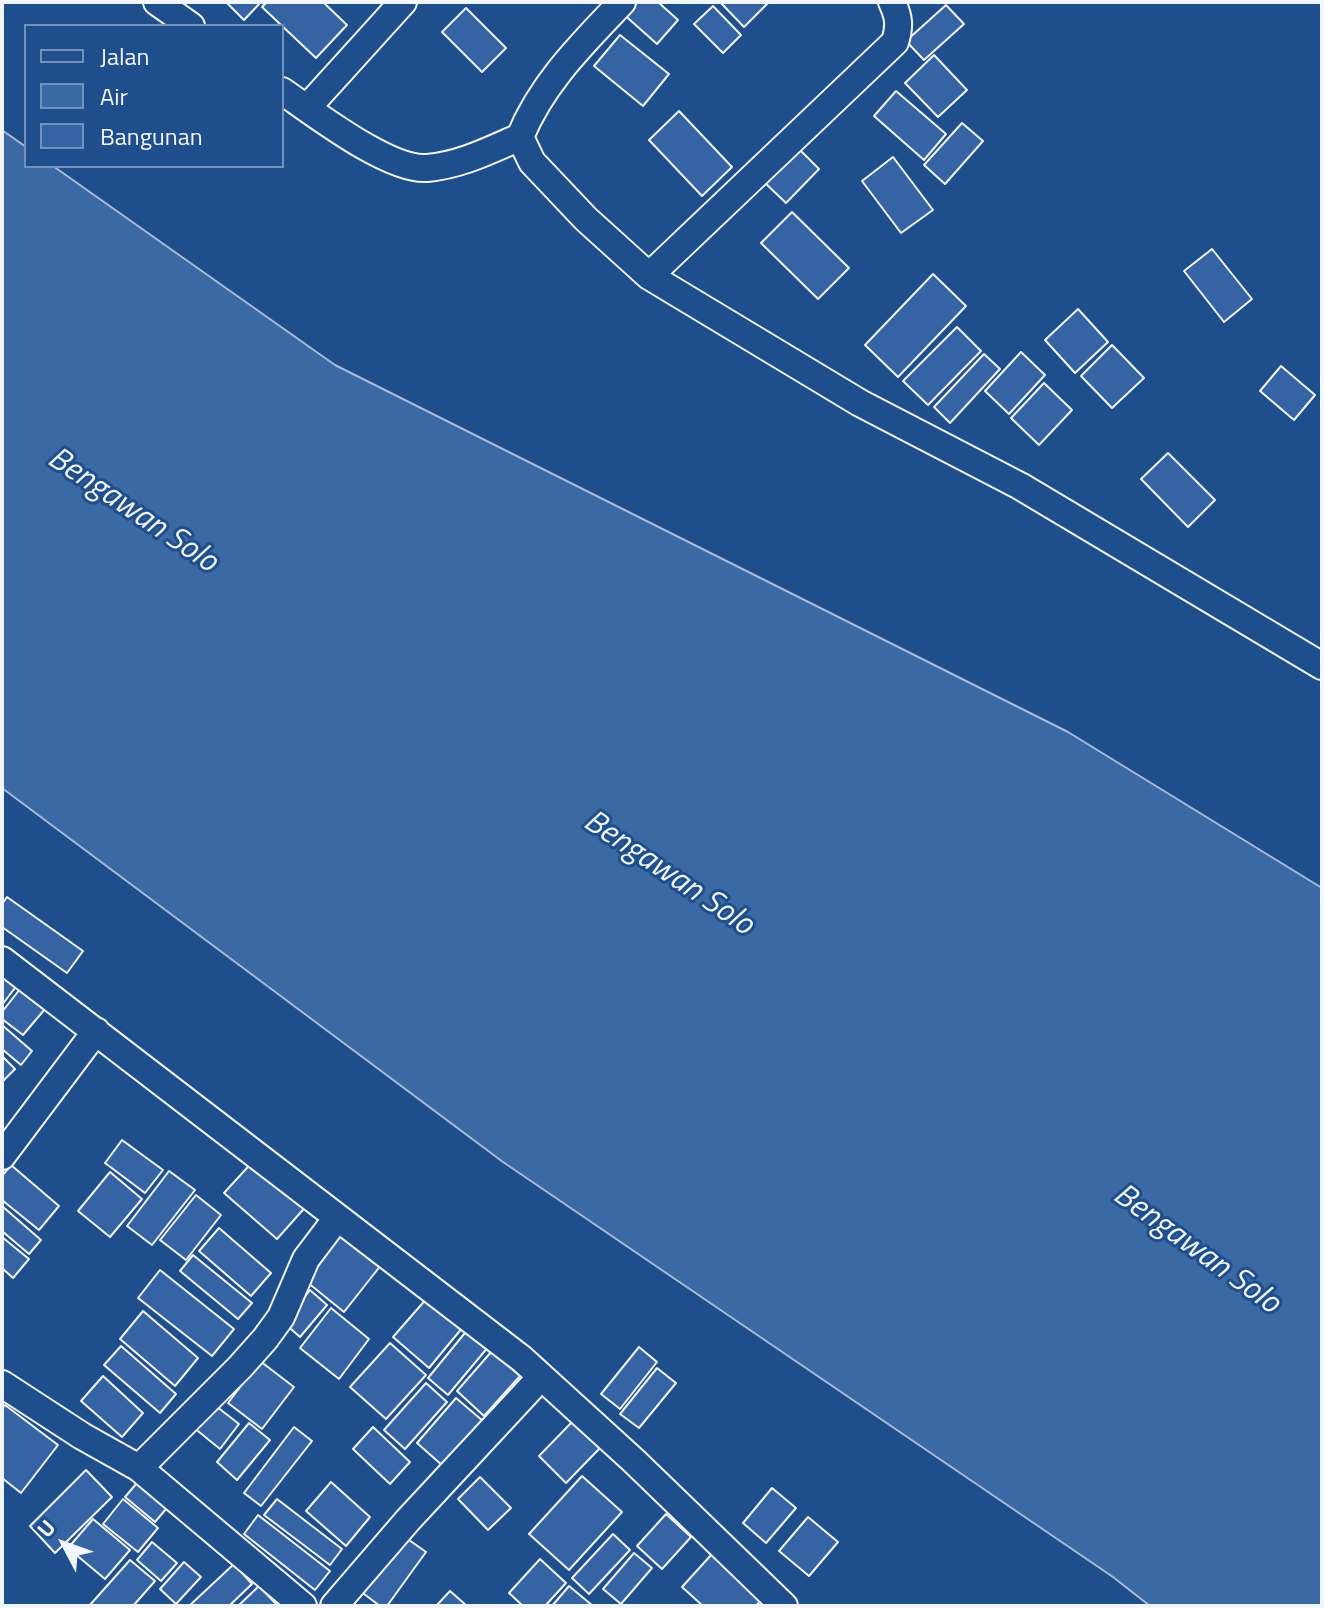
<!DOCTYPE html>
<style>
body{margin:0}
#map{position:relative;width:1324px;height:1608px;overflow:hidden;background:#1f4e8c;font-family:"Titillium Web",sans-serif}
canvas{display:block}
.frame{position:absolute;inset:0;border:4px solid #f2f6ff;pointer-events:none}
.legend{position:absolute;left:24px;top:24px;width:260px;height:144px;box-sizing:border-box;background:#1f4e8c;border:2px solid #7391ba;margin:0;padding:10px 14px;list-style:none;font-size:24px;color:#f2f6ff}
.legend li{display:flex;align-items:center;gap:16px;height:40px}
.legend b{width:40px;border:2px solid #7391ba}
.north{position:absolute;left:24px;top:1504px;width:80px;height:80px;-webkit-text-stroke:6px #1f4e8c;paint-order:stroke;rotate:311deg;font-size:22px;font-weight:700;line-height:32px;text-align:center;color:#f2f6ff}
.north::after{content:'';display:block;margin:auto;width:28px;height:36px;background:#f2f6ff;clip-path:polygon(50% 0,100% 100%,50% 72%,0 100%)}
</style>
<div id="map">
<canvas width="1324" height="1608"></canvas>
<div class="frame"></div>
<ul class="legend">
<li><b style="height:10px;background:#1f4e8c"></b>Jalan</li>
<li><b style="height:22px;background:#3b69a3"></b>Air</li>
<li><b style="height:22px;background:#3563a3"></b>Bangunan</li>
</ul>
<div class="north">U</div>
</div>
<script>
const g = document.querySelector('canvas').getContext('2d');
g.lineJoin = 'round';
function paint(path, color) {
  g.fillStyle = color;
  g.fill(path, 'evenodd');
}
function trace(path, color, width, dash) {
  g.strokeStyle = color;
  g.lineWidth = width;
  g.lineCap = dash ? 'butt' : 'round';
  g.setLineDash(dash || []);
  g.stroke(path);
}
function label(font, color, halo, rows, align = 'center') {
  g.font = font + ' "Titillium Web",sans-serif';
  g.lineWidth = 6;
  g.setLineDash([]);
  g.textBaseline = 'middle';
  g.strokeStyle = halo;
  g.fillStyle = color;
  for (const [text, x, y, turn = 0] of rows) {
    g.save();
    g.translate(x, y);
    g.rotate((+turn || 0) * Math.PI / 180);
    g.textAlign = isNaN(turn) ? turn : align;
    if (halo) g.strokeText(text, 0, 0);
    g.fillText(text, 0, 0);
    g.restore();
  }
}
const water = new Path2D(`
 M2,130l24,17v19h27l282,199 733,367 254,156v718h-172l-37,-29 -610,-415 -501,-374z`);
const building = new Path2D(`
 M226,2h35l-17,18z
 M267,2h56l24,23 -31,33 -54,-51z
 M630,2h28l20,18 -21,24 -36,-32z
 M720,2h49l-25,25z
 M946,5l18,19 -40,36 -18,-19z
 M713,6l28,29 -18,18 -29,-29z
 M466,8l40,40 -24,24 -40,-40z
 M620,35l49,39 -26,32 -49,-40z
 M934,55l33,35 -29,27 -33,-34z
 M896,91l50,43 -22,26 -50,-44z
 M679,111l53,56 -30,29 -53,-56z
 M962,123l21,18 -38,43 -21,-19z
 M796,146l23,23 -33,34 -23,-22z
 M893,157l40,53 -32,23 -39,-52z
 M792,212l57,56 -31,31 -57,-56z
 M1212,249l40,50 -28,23 -40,-51z
 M933,274l33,32 -68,71 -33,-32z
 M1078,309l30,33 -33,31 -30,-33z
 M957,327l24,24 -53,54 -25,-24z
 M1112,345l32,33 -32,30 -31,-32z
 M1021,352l24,23 -36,39 -24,-23z
 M984,354l16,15 -50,54 -16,-16z
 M1281,366l34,29 -21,25 -34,-29z
 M1044,383l28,27 -33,35 -28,-27z
 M1168,453l47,47 -27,27 -47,-48z
 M7,897l76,54 -16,22 -65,-46v-23z
 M2,968l19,12 -19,25z
 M20,989l25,20 -22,26 -21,-16v-7z
 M2,1025l30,26 -11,14 -19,-16z
 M2,1056l13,13 -13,13z
 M122,1140l41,30 -18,23 -40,-30z
 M257,1157l52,46 -32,36 -53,-46z
 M11,1165l48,41 -20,24 -37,-30v-24z
 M169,1171l26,19 -43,55 -25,-19z
 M110,1172l32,27 -32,38 -32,-26z
 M196,1195l25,20 -35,45 -26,-20z
 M2,1206l39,34 -12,14 -27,-23z
 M343,1227l42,33 -41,52 -42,-34z
 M219,1228l52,45 -20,23 -52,-45z
 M2,1237l27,22 -16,19 -11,-10z
 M193,1255l59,48 -14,16 -58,-48z
 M160,1270l74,59 -22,27 -74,-58z
 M310,1290l17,15 -27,32 -17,-15z
 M428,1297l35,30 -34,41 -36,-31z
 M331,1308l38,31 -30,40 -39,-31z
 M143,1311l55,47 -23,28 -55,-47z
 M469,1328l20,18 -41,49 -20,-17z
 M390,1343l36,32 -40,44 -36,-32z
 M121,1346l55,48 -16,19 -56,-48z
 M639,1347l18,15 -37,47 -19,-15z
 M492,1351l28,25 -36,40 -27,-25z
 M260,1361l34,26 -32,42 -34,-26z
 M657,1368l19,15 -37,45 -19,-14z
 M103,1376l40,37 -21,24 -41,-36z
 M426,1383l21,19 -42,47 -21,-19z
 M456,1398l27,23 -40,45 -26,-23z
 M212,1403l27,21 -19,25 -27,-22z
 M5,1405l53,40 -37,48 -19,-15v-69z
 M573,1421l27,27 -34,35 -27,-27z
 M249,1423l21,17 -33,40 -20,-18z
 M294,1427l18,14 -51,65 -17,-13z
 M373,1427l37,35 -20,22 -37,-35z
 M86,1470l26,27 -57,56 -25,-27z
 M582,1476l40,36 -53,58 -40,-36z
 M142,1477l30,25 -17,20 -30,-25z
 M480,1477l31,31 -23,22 -30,-31z
 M331,1482l39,35 -24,29 -40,-35z
 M772,1488l24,20 -30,35 -23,-20z
 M123,1499l35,29 -20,24 -35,-28z
 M277,1499l65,50 -12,16 -66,-50z
 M666,1514l25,23 -29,32 -25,-23z
 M258,1515l72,56 -15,19 -71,-56z
 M808,1517l30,25 -29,34 -30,-25z
 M93,1519l37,31 -25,29 -37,-31z
 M613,1534l17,16 -41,44 -17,-16z
 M402,1535l24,17 -39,54h-7l-20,-15z
 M152,1542l25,21 -16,18 -24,-21z
 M634,1553l18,15 -31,36 -18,-15z
 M712,1554l50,45 -6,7h-53l-21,-19z
 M540,1559l26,24 -21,23h-22l-14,-13z
 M130,1560l25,21 -22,25h-44z
 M184,1562l17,15 -25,27 -16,-15z
 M234,1564l18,20 -23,22h-40z
 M259,1586l19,20h-40z
 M569,1586l24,20h-41z
 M450,1591l17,15h-31z`);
const street = new Path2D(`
 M157,2l34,24
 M622,2c-39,41 -80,81 -102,135l12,25 54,57 63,57 211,127 160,83 302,180
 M282,91c32,22 107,80 145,77 34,-3 63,-18 93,-31
 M307,108l96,-106
 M649,276l246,-234c5,-16 4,-25 -3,-40
 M2,960l520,399 112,102 150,145
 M2,1156l94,-125
 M2,1384l80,52 57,32 164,138
 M139,1468l101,-101 25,-28 16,-22 25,-58 31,-41
 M334,1606l74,-86 133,-143`);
const waterNames = [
 ["Bengawan Solo",132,511,34],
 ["Bengawan Solo",668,874,34],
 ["Bengawan Solo",1196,1250,36]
];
paint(water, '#3b69a3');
trace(water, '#a8bbd7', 2);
paint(building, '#3563a3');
trace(building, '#f2f6ff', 2);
trace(street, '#f2f6ff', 30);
trace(street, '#1f4e8c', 26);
label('italic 32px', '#f2f6ff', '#1f4e8c', waterNames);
</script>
